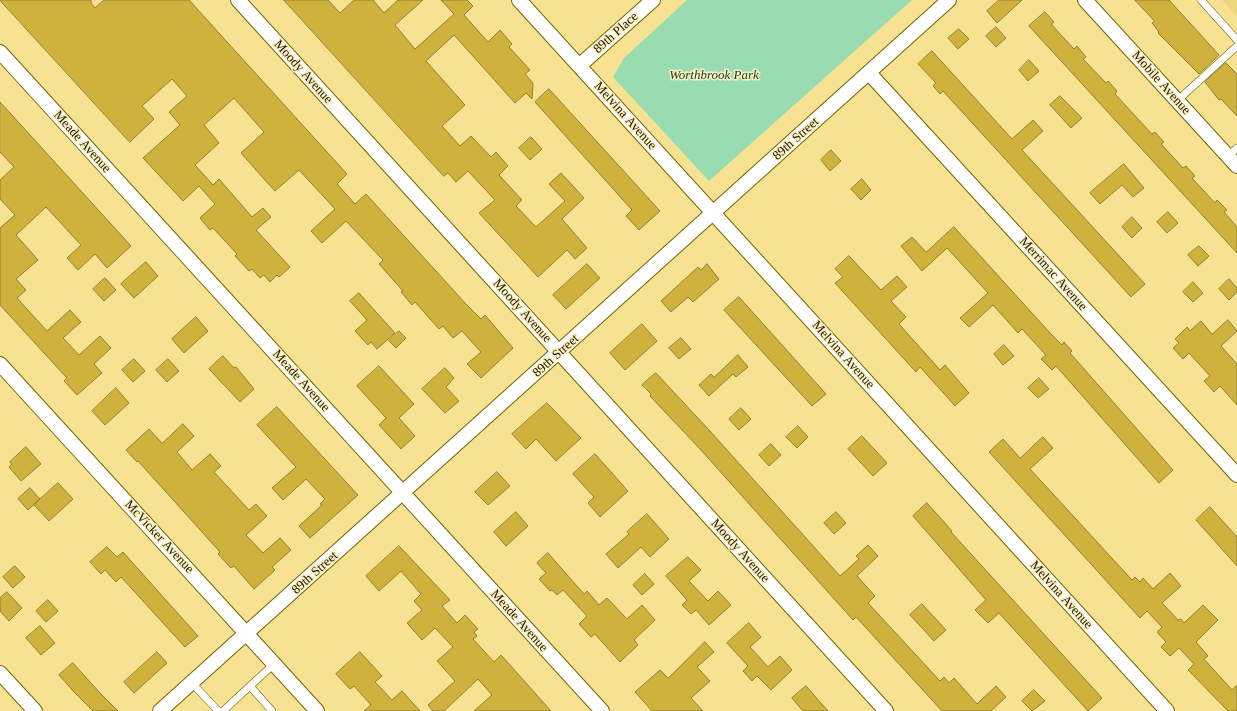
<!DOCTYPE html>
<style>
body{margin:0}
canvas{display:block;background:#f7e292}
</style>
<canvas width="1237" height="711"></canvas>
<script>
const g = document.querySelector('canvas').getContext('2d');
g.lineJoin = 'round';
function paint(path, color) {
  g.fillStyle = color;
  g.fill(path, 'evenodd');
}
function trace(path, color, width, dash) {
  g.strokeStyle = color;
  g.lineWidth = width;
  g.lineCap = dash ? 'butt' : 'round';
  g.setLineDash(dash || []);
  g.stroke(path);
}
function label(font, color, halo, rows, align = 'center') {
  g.font = font + ' "Times New Roman",serif';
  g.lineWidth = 3;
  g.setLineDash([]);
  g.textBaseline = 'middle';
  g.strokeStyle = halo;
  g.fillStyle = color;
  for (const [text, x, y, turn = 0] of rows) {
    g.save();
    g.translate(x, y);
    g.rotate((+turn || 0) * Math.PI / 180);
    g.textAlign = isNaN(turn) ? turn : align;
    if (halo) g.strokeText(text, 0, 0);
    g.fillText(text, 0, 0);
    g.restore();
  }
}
const built = new Path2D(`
 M1222,0h15v16z`);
const green = new Path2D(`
 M687,0h225l-203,181 -96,-104 11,-19z`);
const building = new Path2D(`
 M0,0h91v3l4,5 9,-8h85l158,174 -10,10 18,20 11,-10 99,109 16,16 4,-4 28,33 -32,30 -14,-14 14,-12 -19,-21 -9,7 -10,-12 -4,3 -24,-27 -3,3 -11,-13 2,-1 -24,-27 4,-4 -37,-39 -24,22 -11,-12 24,-22 -36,-39 -24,21 -11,-12 -23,-26 23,-21 -30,-34 -30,27 15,18 -24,22 18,20 6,-6 33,38 11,-9 8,9 -15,13 34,37 -11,10 -2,-2 -7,7 -6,-7 -4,3 -8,-9 -3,2 -14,-15 2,-2 -24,-26 -3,2 -10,-12 15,-14 -16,-18 -16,15 -40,-43 37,-33 -11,-13 18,-16 -15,-17 -30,27 12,13 -24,23z
 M284,0h44l12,13 14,-13h19l11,13 14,-13h25l-28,25 20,24 39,-35 -13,-14h26l6,6 -9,9 24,27 12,-12 12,14 -3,3 21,23 -5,4 8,9 -1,16 -6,-6 -11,10 -61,-68 -28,26 39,44 -23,21 18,20 11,-10 20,21 5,-5 12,14 -9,9 23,25 -6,6 20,21 29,-26 -16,-17 12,-11 23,25 -22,21 25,29 -12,11 -8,-9 -29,27 -59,-64 16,-13 -27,-29 -12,11 -8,-9 -4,3z
 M999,0h23l-25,23 -10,-12z
 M1135,0h34l50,55 -20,19 -41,-41 1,-1 -7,-9 2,-2z
 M1045,12l9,10 -3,2 23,25 3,-3 9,11 -3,2 23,24 2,-2 9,10 -2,3 22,24 15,16 3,-2 9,10 -3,2 22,24 3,-2 9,10 -3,2 23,25 2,-3 10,10 -3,2 13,15v26l-208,-227z
 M996,27l10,11 -10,9 -10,-11z
 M959,29l10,10 -11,10 -10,-11z
 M932,51l80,88 21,-19 10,11 -21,19 123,134 -14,13 -188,-206 -3,3 -7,-8 3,-3 -18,-19z
 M1029,60l10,11 -11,10 -9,-11z
 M1226,63l11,11v42l-16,-17 -2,1 -14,-18z
 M549,89l111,122 -21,19 -13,-14 6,-6 -97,-108z
 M1060,96l22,22 -11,10 -21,-23z
 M0,102l131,144 -24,22 -12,-14 -17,16 -11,-12 14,-13 -35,-38 -30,28 22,25 -22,19 10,11 -9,8 30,33 23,-21 11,12 -18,16 16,17 21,-19 11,12 -17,16 8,9 -25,22 -13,-14 3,-3 -67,-73v-77l15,-13 -15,-16v-19l14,-13 -14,-15z
 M531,137l11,12 -12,11 -11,-12z
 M831,150l10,11 -11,10 -9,-11z
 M1124,164l20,24 -11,9 -11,-12 -22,19 -10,-11z
 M862,179l9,11 -10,10 -10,-11z
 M1168,212l10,11 -11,10 -10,-11z
 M1132,217l10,11 -10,10 -10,-11z
 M954,227l97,107 11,11 2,-3 8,9 -2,2 103,117 -14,13 -103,-117 -4,4 -11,-11 5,-4 -24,-26 -4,4 -25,-28 -24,22 -9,-9 28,-25 -41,-45 -25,23 -21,-25 11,-9 14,15z
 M1199,246l10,10 -11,10 -10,-11z
 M849,256l32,34 16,-14 10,11 -16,14 15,16 -7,7 41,46 5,-5 24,28 -14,13 -35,-39 -4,5 -81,-89 8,-6 -8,-8z
 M146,262l12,14 -24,22 -13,-14z
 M587,264l13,14 -34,31 -13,-14z
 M707,264l12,15 -26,23 -5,-5 -17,15 -10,-11 37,-34 3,3z
 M105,278l11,12 -12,11 -11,-12z
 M1229,279l8,9v4l-8,8 -10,-11z
 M1193,282l10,11 -10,9 -10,-10z
 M359,293l36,40 -18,16 -6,-7 -3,3 -13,-14 12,-11 -17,-19z
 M739,297l87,97 -14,12 -88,-96z
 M196,317l12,14 -24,22 -12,-14z
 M1228,320l9,11 -16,15 16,18v41l-17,-19 -6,6 -10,-11 6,-5 -21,-23 -6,6 -10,-11 6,-5 -4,-4 12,-12 3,4 11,-10 11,13z
 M642,324l15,17 -32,29 -15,-17z
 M399,331l7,7 -10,10 -7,-7z
 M681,338l10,11 -12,10 -10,-11z
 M1004,345l10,11 -11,9 -9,-11z
 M738,355l10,12 -12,10 -3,-3 -24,22 -10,-11 12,-11 3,3z
 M223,356l11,12 2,-1 18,22 -14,13 -31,-33z
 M134,359l11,12 -12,11 -11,-12z
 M168,359l11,12 -12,11 -11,-12z
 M379,366l35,38 -15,14 16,18 -14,13 -22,-24 7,-7 -29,-32z
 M445,368l9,10 -8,9 13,14 -14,12 -23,-24z
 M656,373l53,57 131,146 19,-17 -3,-3 12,-11 10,11 -21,20 18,20 -7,7 72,78 4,-4 5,6 5,-5 23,26 19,-18 10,11 -15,14h-49l-86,-94 -3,3 -153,-171 -50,-53 1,-2 -9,-9z
 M1039,378l10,11 -11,9 -10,-10z
 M116,388l13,15 -24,22 -13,-14z
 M547,403l34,35 -25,23 -20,-22 -10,10 -14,-15z
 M277,407l81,88 -48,43 -11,-12 23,-21 -2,-1 5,-5 -19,-20 -23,21 -11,-12 24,-21 -39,-42z
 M741,408l10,11 -12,11 -10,-11z
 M183,424l11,12 -17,16 15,18 18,-16 11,12 -7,6 35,38 7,-6 11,12 -21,19 17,18 17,-15 11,12 -19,17 3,3 -21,19 -20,-23 -3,2 -13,-14 2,-2 -82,-91 -1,1 -11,-12 23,-21 13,14z
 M798,426l10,11 -11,11 -11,-11z
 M862,436l25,27 -14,13 -25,-27z
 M1043,437l10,11 -23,21 102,111 3,-3 5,5 3,-4 10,11 17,-16 11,13 -19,17 16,17 3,-1 3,4 19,-18 15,15 -22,22 12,14 -4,3 28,31 5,-5v26h-9l-40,-41 6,-6 -15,-16 -9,8 -9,-9 5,-5 -9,-10 5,-5 -15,-16 -7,7 -151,-166 14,-13 17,19z
 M771,444l10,11 -12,11 -10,-11z
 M26,447l15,17 -20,17 -12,-14 3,-3 -2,-2z
 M595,454l33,37 -28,26 -12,-14 6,-6 -21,-23z
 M497,472l13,14 -22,19 -13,-13z
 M58,483l15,16 -24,22 -15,-16z
 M30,488l10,11 -12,11 -10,-11z
 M927,503l25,28 -1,1 151,166 -14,13 -89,-98 -11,10 -13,-13 11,-10 -73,-84z
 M1210,507l27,30v29l-41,-46z
 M516,512l12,14 -22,20 -12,-14z
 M836,512l10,11 -12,11 -10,-11z
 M647,514l22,25 -19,18 -9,-10 -23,21 -12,-14 23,-20 -2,-2z
 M399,546l51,54 -8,6 15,17 8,-8 13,14 -4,3 3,4 -4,3 21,23 7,-7 50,56h-77l18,-16 -14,-16 -34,32h-11l-5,-6 27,-24 -18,-20 16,-14 -18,-19 -13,12 -15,-17 15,-13 -8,-9 7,-7 -20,-23 -22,20 -13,-15z
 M107,547l10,10 6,-5 75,84 -13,11 -64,-70 -5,5 -11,-12 -4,4 -11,-12z
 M548,553l36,41 3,-3 12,14 8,-7 20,21 15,-14 13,15 -21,20 4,5 -18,17 -25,-28 -4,3 -12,-13 8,-8 -24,-26 -6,5 -5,-5 -2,1 -11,-12 7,-6 -9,-10z
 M688,557l13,13 -12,11 19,20 10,-10 13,14 -22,20 -13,-15 -5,4 -9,-9 5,-5 -21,-24z
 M15,566l10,11 -12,11 -10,-11z
 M645,574l9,10 -12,11 -9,-10z
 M7,592l15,16 -13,13 -9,-10v-13z
 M48,600l10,11 -12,11 -10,-11z
 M922,604l24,26 -12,11 -24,-26z
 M749,623l12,14 -11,10 18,20 12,-11 12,14 -21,20 -14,-14 -5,5 -9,-10 5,-5 -21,-23z
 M40,626l15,17 -14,12 -15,-17z
 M705,642l9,10 -17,15 13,14 -19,17 12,13h-51l-17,-19 25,-22 8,8z
 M157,652l10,11 -33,30 -10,-11z
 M360,652l22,24 -7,6 17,18 10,-9 18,20h-56l7,-6 -17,-19 -4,3 -14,-15z
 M73,663l27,30 18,18h-25l-19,-19 -15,-17z
 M806,686l22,25h-25l-11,-13z
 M1034,690l11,11 -13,10 -10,-10z`);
const lane = new Path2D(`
 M1201,0l36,40
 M1177,101l60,-55
 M1228,156l9,-8
 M192,683l26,28
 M223,711l27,-25
 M272,711l-22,-25 24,-22`);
const street = new Path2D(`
 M238,0l648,711
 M519,0l648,711
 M1085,0l152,166
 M0,52l602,659
 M579,66l74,-66
 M869,73l368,402
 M0,364l317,347
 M0,673l35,38
 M160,711l789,-711`);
const streetNames = [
 ["89th Place",616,33,-42],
 ["Moody Avenue",303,72,48],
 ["Mobile Avenue",1161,83,48],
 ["Melvina Avenue",625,116,48],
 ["89th Street",796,139,-42],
 ["Meade Avenue",82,142,48],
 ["Merrimac Avenue",1053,274,48],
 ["Moody Avenue",522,311,48],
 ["Melvina Avenue",843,355,48],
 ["89th Street",556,356,-42],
 ["Meade Avenue",301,381,48],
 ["McVicker Avenue",159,537,47],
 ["Moody Avenue",740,551,48],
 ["89th Street",315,573,-42],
 ["Melvina Avenue",1061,595,48],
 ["Meade Avenue",519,621,48]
];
const parkNames = [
 ["Worthbrook Park",714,76]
];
paint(built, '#eed77e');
paint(green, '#9adcb1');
paint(building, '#ceb23d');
trace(building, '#937f2e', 1);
trace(lane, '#766202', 8);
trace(street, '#766202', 16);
trace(lane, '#fff', 7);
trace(street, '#fff', 14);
label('13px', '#1d1701', '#fbf0c1', streetNames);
label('italic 13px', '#144027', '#fbf0c1', parkNames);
</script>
